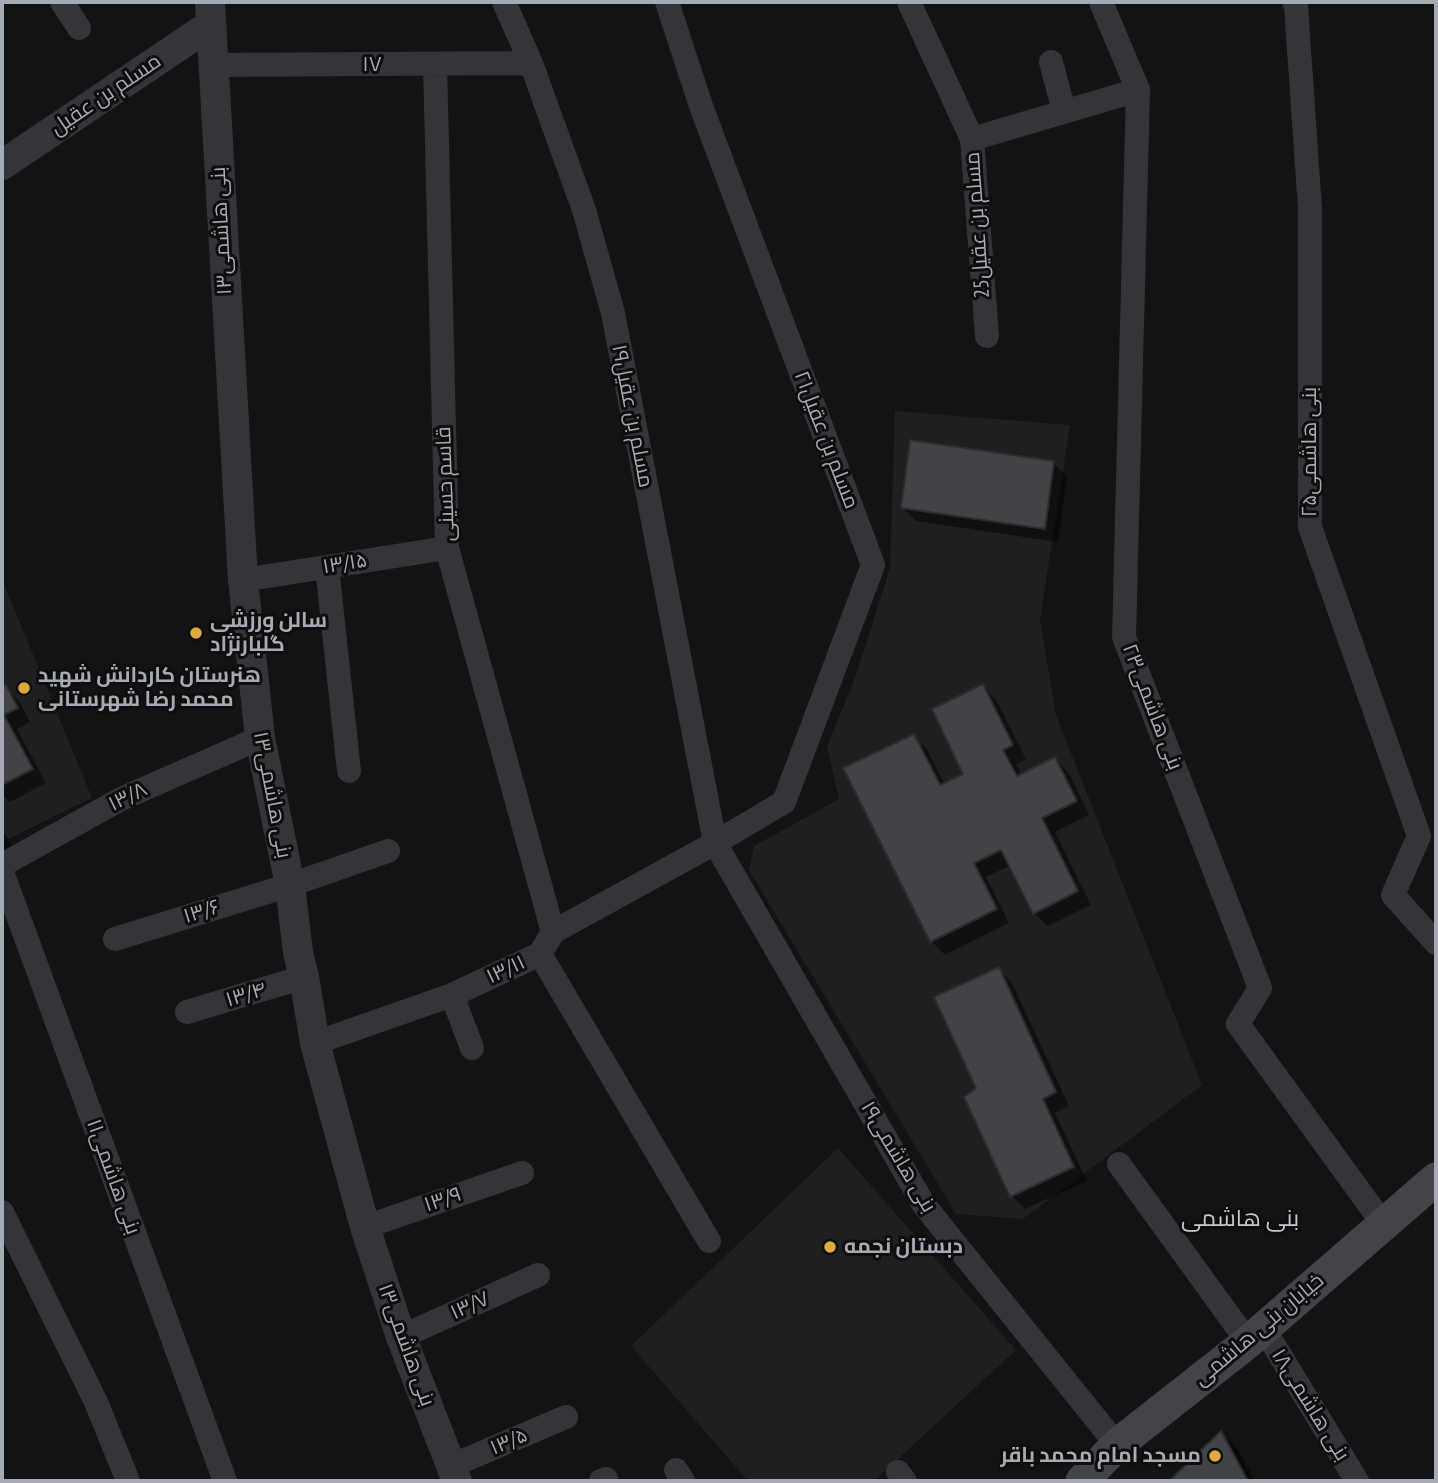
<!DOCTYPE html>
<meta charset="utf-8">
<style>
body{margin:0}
#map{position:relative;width:1438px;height:1483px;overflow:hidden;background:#131315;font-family:"PT Sans Narrow",sans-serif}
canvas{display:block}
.frame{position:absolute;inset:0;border:4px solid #a6aab3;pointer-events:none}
</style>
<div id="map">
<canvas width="1438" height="1483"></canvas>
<div class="frame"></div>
</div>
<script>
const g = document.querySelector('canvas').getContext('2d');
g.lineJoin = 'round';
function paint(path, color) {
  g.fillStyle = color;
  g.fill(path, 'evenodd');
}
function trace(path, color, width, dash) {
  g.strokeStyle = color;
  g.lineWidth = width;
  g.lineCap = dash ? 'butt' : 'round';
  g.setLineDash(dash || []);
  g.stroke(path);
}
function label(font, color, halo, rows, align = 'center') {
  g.font = font + ' "PT Sans Narrow",Cairo,sans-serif';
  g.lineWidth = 6;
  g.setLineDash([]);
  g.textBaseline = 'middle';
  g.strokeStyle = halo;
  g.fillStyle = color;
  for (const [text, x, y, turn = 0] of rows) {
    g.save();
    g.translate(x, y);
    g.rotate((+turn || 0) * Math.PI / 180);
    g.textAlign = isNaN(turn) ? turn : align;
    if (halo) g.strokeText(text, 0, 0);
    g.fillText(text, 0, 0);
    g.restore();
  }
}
const built = new Path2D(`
 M895,411l175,14 -30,195 16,95 146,370 -179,134 -67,-5 -207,-344 5,-24 85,-47 -12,-52 29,-72 34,-107z
 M2,579l90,219 -90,44z
 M838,1148l178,202 -142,131h-126l-117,-135z`);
const shadow = new Path2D(`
 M1053,463l14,13 -9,66 -142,-21 -13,-13z
 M983,686l13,14 30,59 -10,5 6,12 33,-17 14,14 20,42 -34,17 36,73 -43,21 -14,-13 -23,-48 -25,12 23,46 -64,32 -14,-14 -17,-205 13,14 18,35 21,-10z
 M5,687l14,14 11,21 -13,7 29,54 -36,19 -8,-8v-105z
 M2,828l13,24 -13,7z
 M999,970l13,13 57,123 -14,7 32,68 -62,28 -13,-13 -34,-108z
 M1221,1433l18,18 16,30h-83z`);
const building = new Path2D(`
 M910,440l144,21 -9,68 -144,-21z
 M983,684l30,61 -10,5 14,26 38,-19 22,44 -35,17 36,73 -45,23 -32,-64 -27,13 23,46 -67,33 -87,-174 71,-34 26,51 23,-11 -31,-65z
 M6,685l12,23 -14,7 29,54 -31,16v-98z
 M999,967l57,125 -13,7 31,68 -64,30 -46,-100 12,-9 -42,-91z
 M1221,1431l27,50h-79z`);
const minor = new Path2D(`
 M62,2l17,26
 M504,2l27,61 53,147 29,103 102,530 209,362 193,240
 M909,2l63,137 15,197
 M1101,2l37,88 -14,547 136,351 -22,36 146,201
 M1294,2l2,4 14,203v318l109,309 -26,59 43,48
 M1051,62l13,49
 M435,64l12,484 106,384
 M213,65l318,-2
 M972,139l166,-49
 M327,567l22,204
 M243,580l204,-32
 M2,865l119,-66 139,-61
 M2,872l223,609
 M115,939l175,-54 98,-34
 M540,954l169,287
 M452,995l20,53
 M187,1012l117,-35
 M315,1043l137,-48 88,-41 13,-22 162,-89 69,-41 89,-237 -172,-459 -34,-104
 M1119,1164l129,178
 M2,1212l94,190 32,79
 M365,1227l157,-54
 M1264,1329l93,152
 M401,1337l137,-62
 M451,1466l115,-49
 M676,1470l7,11
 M898,1472l7,9
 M601,1481l5,-2`);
const tertiary = new Path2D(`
 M210,2l33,578 17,158 30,147 8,67 6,25 11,66 50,184 36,110 56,144
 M2,165l208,-140`);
const secondary = new Path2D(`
 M1082,1481l35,-36 131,-103 188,-163`);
const markers = [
 [196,633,7,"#deaa42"],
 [24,688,7,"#deaa42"],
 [830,1247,7,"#deaa42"],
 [1215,1456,7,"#deaa42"]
];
const streetNames = [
 ["۱۷",372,65],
 ["مسلم بن عقیل",106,95,-34],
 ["مسلم بن عقیل25",978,225,-94],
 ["بنی هاشمی۱۳",222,231,-93],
 ["مسلم بن عقیل۱۹",632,416,79],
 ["مسلم بن عقیل۲۱",826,440,69],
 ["بنی هاشمی۲۵",1310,452,-90],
 ["قاسم حسینی",446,484,-92],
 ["۱۳/۱۵",345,564,-9],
 ["بنی هاشمی۲۳",1152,707,69],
 ["بنی هاشمی۱۳",272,795,79],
 ["۱۳/۸",128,797,-26],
 ["۱۳/۶",202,912,-17],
 ["۱۳/۱۱",506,970,-25],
 ["۱۳/۴",246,995,-17],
 ["بنی هاشمی۱۹",898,1157,59],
 ["بنی هاشمی۱۱",113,1177,70],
 ["۱۳/۹",443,1200,-19],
 ["۱۳/۷",470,1306,-24],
 ["خیابان بنی هاشمی",1259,1330,-40],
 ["بنی هاشمی۱۳",406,1345,70],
 ["بنی هاشمی۱۸",1310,1405,58],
 ["۱۳/۵",509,1442,-23]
];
const poiNames = [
 ["سالن ورزشی",210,621],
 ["گلبارنژاد",210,645],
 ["هنرستان کاردانش شهید",38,676],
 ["محمد رضا شهرستانی",38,700],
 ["دبستان نجمه",844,1247],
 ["مسجد امام محمد باقر",1201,1456,"right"]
];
const neighbourhoodNames = [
 ["بنی هاشمی",1240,1219]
];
paint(built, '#1f1f21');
paint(shadow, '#0007');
paint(building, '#424347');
trace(building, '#2d2d30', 2);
trace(minor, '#353539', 24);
trace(tertiary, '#353539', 30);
trace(secondary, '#434449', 33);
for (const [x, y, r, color] of markers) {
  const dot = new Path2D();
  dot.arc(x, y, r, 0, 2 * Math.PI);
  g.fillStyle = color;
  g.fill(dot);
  trace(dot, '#0e0e0f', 2.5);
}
label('21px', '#a6aab3', '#0e0e0f', streetNames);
label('bold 21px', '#a6aab3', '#0e0e0f', poiNames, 'left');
label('23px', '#c7c9d0', '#0e0e0f', neighbourhoodNames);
</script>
